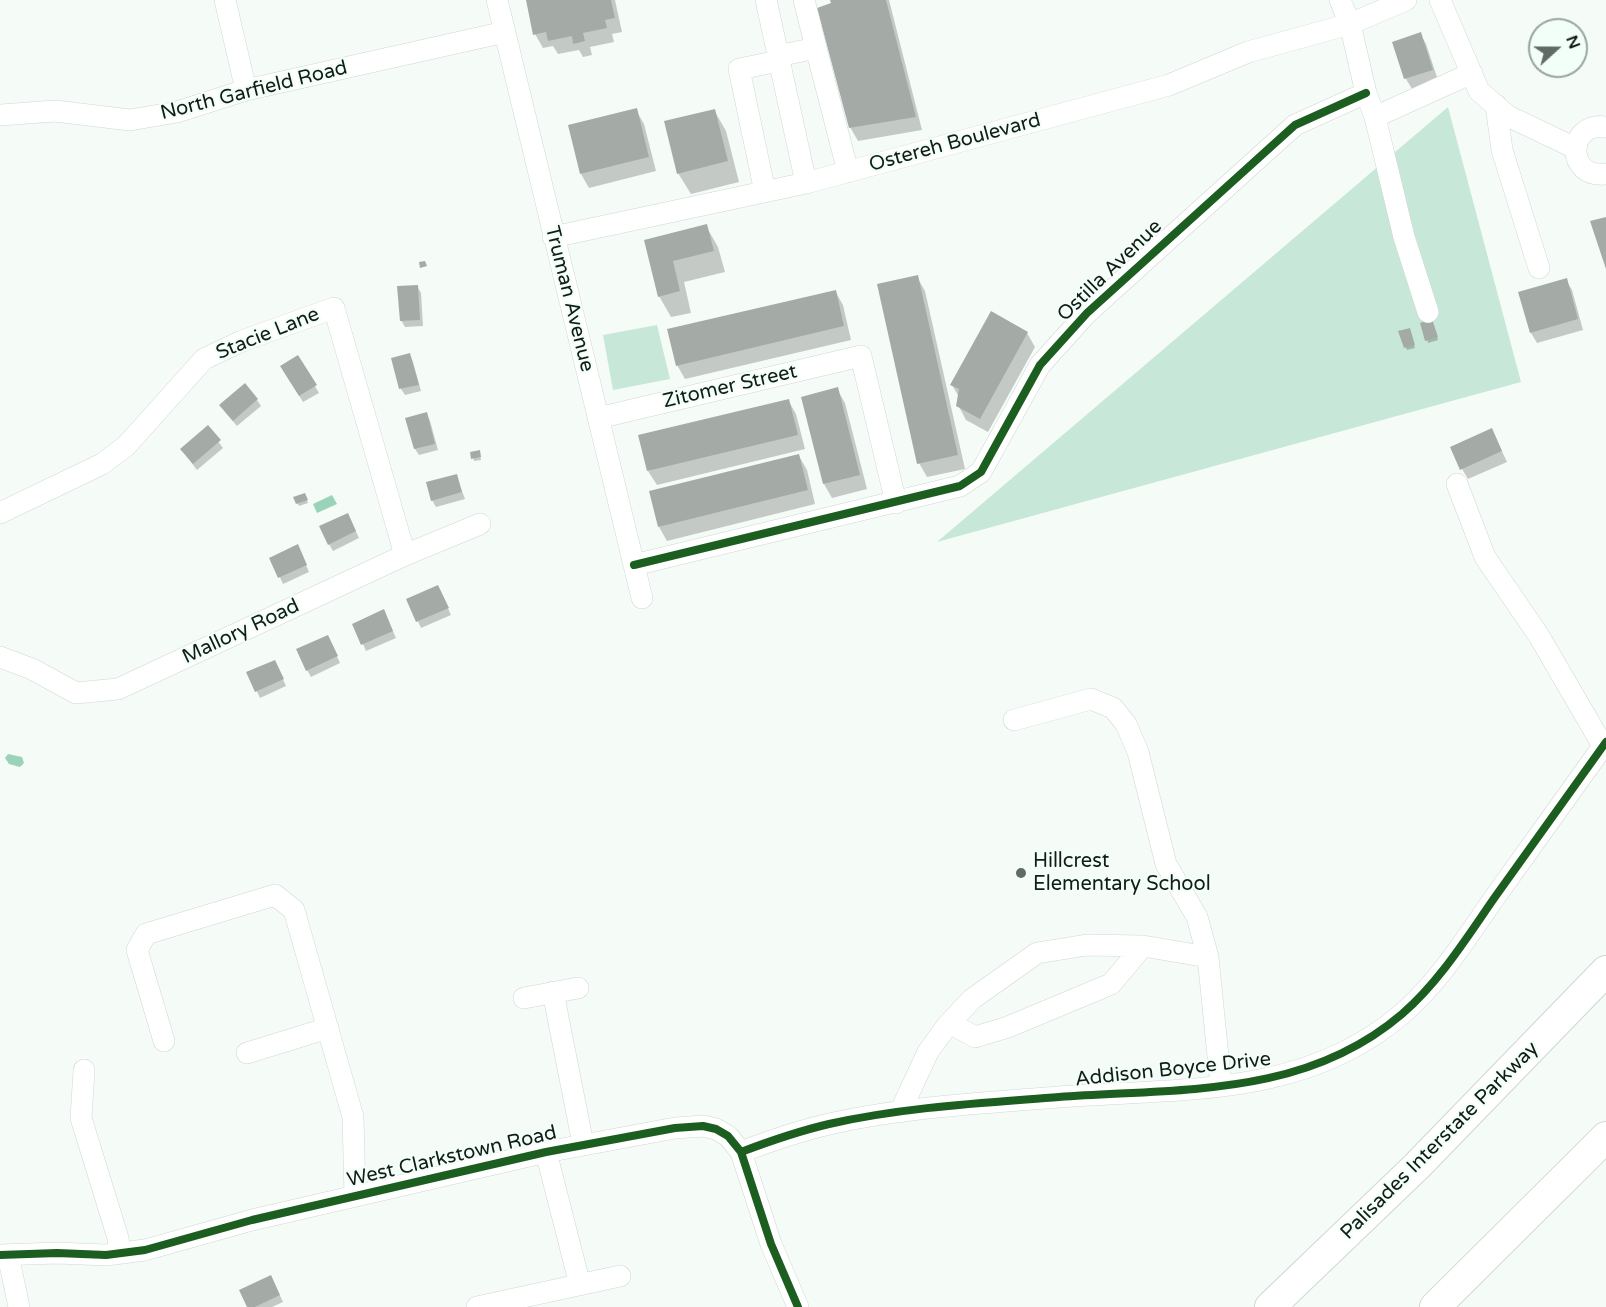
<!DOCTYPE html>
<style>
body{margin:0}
#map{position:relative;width:1606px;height:1307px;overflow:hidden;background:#f5fcf8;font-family:"Varela Round",sans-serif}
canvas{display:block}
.north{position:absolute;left:1528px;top:18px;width:60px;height:60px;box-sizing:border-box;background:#f2fff8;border:2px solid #99a49e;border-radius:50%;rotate:69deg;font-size:16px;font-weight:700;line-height:24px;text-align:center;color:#131b17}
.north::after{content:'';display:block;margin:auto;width:21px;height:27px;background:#626a66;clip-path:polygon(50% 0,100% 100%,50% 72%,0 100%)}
</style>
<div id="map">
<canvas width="1606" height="1307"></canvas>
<div class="north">N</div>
</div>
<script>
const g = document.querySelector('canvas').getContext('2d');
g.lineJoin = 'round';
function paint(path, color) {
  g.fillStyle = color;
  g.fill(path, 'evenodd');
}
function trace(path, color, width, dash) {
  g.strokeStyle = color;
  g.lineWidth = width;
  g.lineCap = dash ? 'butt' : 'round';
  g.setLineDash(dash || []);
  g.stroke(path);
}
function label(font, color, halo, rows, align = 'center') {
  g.font = font + ' "Varela Round",sans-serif';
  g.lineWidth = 4.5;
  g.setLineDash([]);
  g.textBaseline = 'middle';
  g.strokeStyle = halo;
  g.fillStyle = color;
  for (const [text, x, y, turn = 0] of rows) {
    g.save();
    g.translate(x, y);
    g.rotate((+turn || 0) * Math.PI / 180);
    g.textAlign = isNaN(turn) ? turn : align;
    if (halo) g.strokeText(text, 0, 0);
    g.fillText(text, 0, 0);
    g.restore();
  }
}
const green = new Path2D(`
 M1448,107l73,275 -584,160z
 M657,325l13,54 -57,11 -10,-55z`);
const water = new Path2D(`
 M332,495l5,9 -20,9 -4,-9z
 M8,754l14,3 2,6 -4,4 -11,-3 -4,-6z`);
const shadow = new Path2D(`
 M527,0h88l7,32 -10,2 2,8 -24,5 2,8 -9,2 -4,-7 -21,4 -5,-8 -10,2 -8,-14z
 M832,0h57l33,130 -64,11 -8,-14z
 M1420,34l6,10 12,36 -26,9 -6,-10 -12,-36z
 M636,110l8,14 12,47 -67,17 -8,-14z
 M714,110l12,21 13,51 -48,12 -13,-21z
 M706,226l12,21 7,25 -41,10 7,31 -20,4 -12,-21 -14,-55z
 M917,277l8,14 40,178 -38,8 -8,-14z
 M1566,280l6,10 11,40 -46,13 -6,-10z
 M417,286l4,7 2,33 -18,1 -4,-7z
 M835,291l8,14 8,35 -166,39 -8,-14z
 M1433,324l5,16 -10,3 -1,-3z
 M1400,332h10l5,16 -8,2z
 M1027,333l8,14 -47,85 -22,-12 -8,-15 1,-8 -7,-12z
 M410,355l3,7 8,29 -16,4 -4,-6 -8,-30z
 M298,357l21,36 -16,9 -21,-35z
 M837,389l8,14 22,86 -35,9 -8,-14 -22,-86z
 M257,400l4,6 -24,20 -12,-14z
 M788,400l8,14 9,35 -148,36 -9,-14z
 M427,414l3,7 8,29 -19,5 -4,-6 -8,-30z
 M207,427l16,21 -26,22 -16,-21z
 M1492,430l15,32 -39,17 -6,-10z
 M472,453l8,1 1,6 -7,1z
 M799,456l8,14 8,34 -148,37 -8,-14z
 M456,475l9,24 -29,8 -4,-7z
 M306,497l2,6 -9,3 -4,-8z
 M351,521l8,17 -26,13 -4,-7z
 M301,553l8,19 -26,12 -12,-26z
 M441,593l10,22 -30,13 -13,-28z
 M387,618l9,20 -30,13 -3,-7z
 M331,643l9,20 -29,14 -4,-7z
 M278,668l8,18 -26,12 -12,-25z
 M274,1283l9,19 -11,5h-23z`);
const building = new Path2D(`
 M526,0h85l4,18 -10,2 2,8 -24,5 2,8 -12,3 -1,-8 -24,5 -2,-9 -13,3z
 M830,0h56l30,117 -67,11 -32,-120 14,-5z
 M1421,32l12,38 -29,9 -12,-37z
 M637,108l12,49 -69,17 -12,-49z
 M715,109l13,52 -51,13 -13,-53z
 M1606,217v52l-16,-48z
 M707,224l7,27 -41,10 7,30 -22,6 -14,-57z
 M425,261l2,5 -7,2 -1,-6z
 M918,275l40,180 -41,9 -40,-180z
 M1567,278l11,41 -48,14 -12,-41z
 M418,285l2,35 -20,1 -3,-35z
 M836,290l8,36 -168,40 -9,-37z
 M991,311l37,21 -48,87 -24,-13 3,-17 -9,-4z
 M1432,319l6,18 -13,4 -5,-18z
 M1410,328l5,17 -11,3 -6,-17z
 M410,353l9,32 -20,4 -8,-31z
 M298,355l19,30 -18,11 -19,-30z
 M245,383l13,16 -25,22 -14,-16z
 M838,387l22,88 -37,9 -22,-87z
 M789,399l9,36 -151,36 -9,-36z
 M427,412l8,32 -21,5 -9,-31z
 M208,425l13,15 -28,24 -13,-15z
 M1492,428l10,23 -42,19 -10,-23z
 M480,450l1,7 -10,2 -1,-7z
 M799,454l9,36 -150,37 -9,-36z
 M457,474l5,18 -31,9 -5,-19z
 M305,493l3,7 -12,4 -3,-7z
 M348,513l8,18 -28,14 -9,-19z
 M298,544l9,21 -29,13 -9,-20z
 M438,585l11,23 -33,14 -10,-23z
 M384,609l9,22 -32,14 -9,-21z
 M328,635l10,21 -32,15 -10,-22z
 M275,660l9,19 -29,13 -9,-20z
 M271,1275l9,20 -25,12h-8l-8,-17z`);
const minor = new Path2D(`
 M225,0l21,90
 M497,0l145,598
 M766,0l40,183
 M804,0l12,48
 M1340,0l10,24 16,69 9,24 29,120 24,75
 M1440,0l39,91 29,25 67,32
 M778,56l38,-8 32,124
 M1496,105l6,45 37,118
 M0,115l55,-4 75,9 47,-8 69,-22 259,-58
 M1375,117l97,-44
 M1606,127c-39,-6 -41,52 0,47
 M765,192l-26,-123 40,-8
 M553,237l253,-54 363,-98 79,-33 102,-28 56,-24
 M598,418l263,-62 35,147
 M1457,484l28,73 54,79 64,110
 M0,513l102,-49 24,-18 78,-87 38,-18 92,-33 71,247
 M634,565l326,-79 21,-14 59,-107 47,-52 208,-188 71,-32
 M0,657l32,12 44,24 42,-4 287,-134 75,-31
 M1014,720l77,-21 22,9 13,16 12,28 28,112 31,53 11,40
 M553,992l30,152
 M524,998l54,-10
 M950,1023l25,14 33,-10 103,-43 32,-38
 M164,1041l-27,-91 9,-16 129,-39 19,15 59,207 2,79
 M247,1053l81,-25
 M84,1070l-3,48 37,120 2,15
 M900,1112l28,-60 18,-25 26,-28 65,-46 50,-8 56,1 65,11 13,129
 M546,1152l34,133
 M741,1152c29,-11 58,-21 88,-28 75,-17 154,-21 230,-27 121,-9 245,1 343,-83 38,-33 65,-77 93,-117 37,-52 74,-103 111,-155
 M0,1255l57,-2 49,2 39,-5 107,-30 294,-68 129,-24 28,-2 13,3 12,7 13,16 30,92 27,63
 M8,1255l11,52
 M477,1307l143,-31`);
const highway = new Path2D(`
 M1270,1307l147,-141 189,-195
 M1435,1307l171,-170`);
const cycleway = new Path2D(`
 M634,565l326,-79 21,-14 59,-107 47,-52 208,-188 71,-32
 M741,1152c29,-11 58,-21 88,-28 75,-17 154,-21 230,-27 121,-9 245,1 343,-83 38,-33 65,-77 93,-117 37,-52 74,-103 111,-155
 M0,1255l57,-2 49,2 39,-5 107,-30 294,-68 129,-24 28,-2 13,3 12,7 13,16 30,92 27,63`);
const markers = [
 [1021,873,6,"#626a66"]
];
const streetNames = [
 ["North Garfield Road",254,91,-14],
 ["Ostereh Boulevard",955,143,-15],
 ["Ostilla Avenue",1110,271,-44],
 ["Truman Avenue",569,299,76],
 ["Stacie Lane",268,334,-22],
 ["Zitomer Street",730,387,-13],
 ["Mallory Road",241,632,-25],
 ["Addison Boyce Drive",1173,1070,-6],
 ["Palisades Interstate Parkway",1440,1141,-45],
 ["West Clarkstown Road",452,1157,-13]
];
const poiNames = [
 ["Hillcrest",1033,862],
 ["Elementary School",1033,885]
];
paint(green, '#c7e7d8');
paint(water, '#9ad3b9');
paint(shadow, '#0003');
paint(building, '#a4aba7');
trace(minor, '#d0d7d3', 22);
trace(highway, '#d0d7d3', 32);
trace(minor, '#fefffe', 21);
trace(highway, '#fefffe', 30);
trace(cycleway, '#1b5e20', 8);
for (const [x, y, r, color] of markers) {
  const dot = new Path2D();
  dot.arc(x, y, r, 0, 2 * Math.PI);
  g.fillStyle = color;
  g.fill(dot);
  trace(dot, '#f2fff8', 2);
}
label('20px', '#131b17', '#f2fff8', streetNames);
label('20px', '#131b17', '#f2fff8', poiNames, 'left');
</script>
